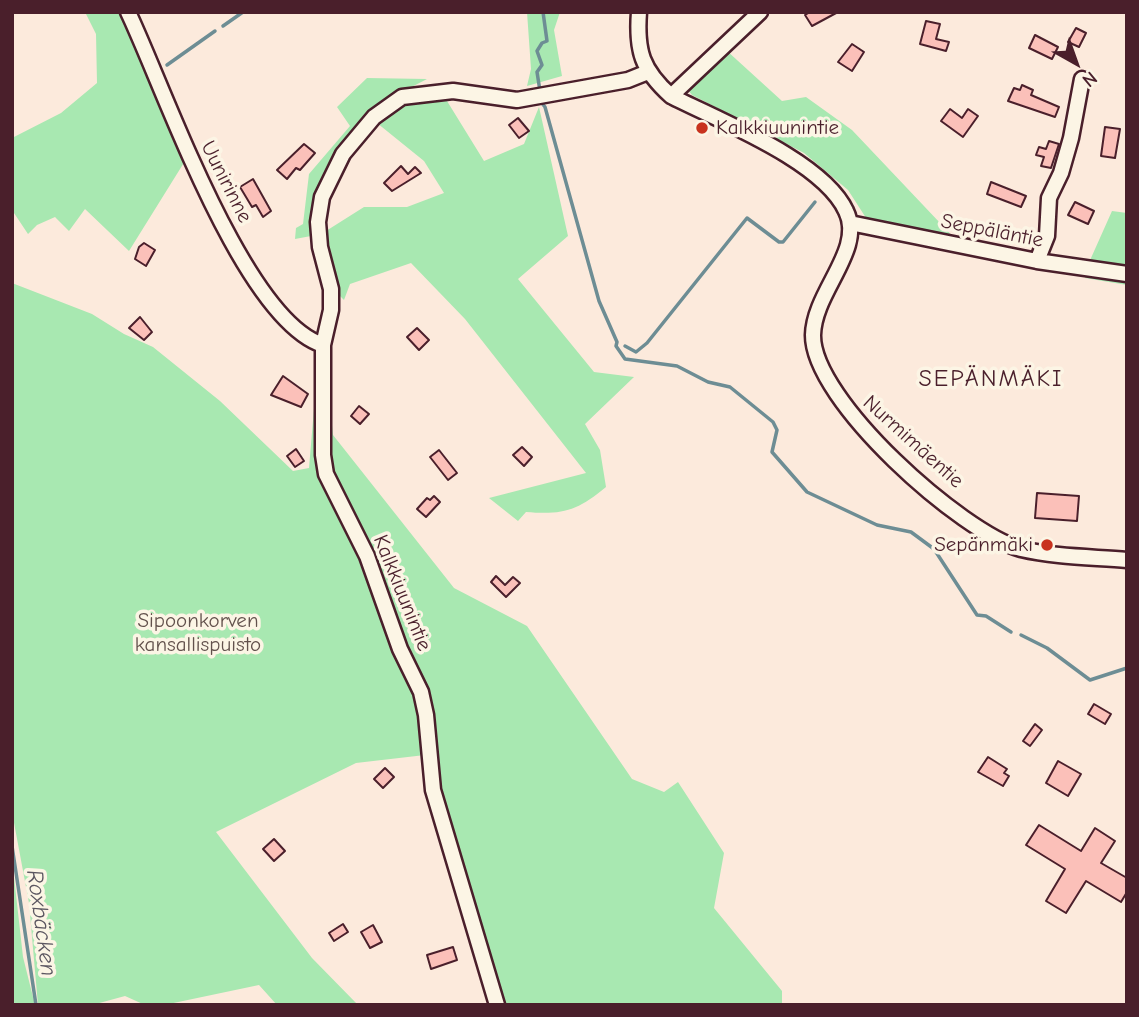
<!DOCTYPE html>
<meta charset="utf-8">
<style>
body{margin:0}
#map{position:relative;width:1139px;height:1017px;overflow:hidden;background:#fceadc;font-family:"Comic Neue",sans-serif}
canvas{display:block}
.frame{position:absolute;inset:0;border:14px solid #4a1f2b;pointer-events:none}
.north{position:absolute;left:1041px;top:28px;width:70px;height:70px;-webkit-text-stroke:5px #fcf5e5;paint-order:stroke;rotate:140deg;font-size:19px;font-weight:700;line-height:28px;text-align:center;color:#4a1f2b}
.north::after{content:'';display:block;margin:auto;width:24px;height:32px;background:#4a1f2b;clip-path:polygon(50% 0,100% 100%,50% 72%,0 100%)}
</style>
<div id="map">
<canvas width="1139" height="1017"></canvas>
<div class="frame"></div>
<div class="north">N</div>
</div>
<script>
const g = document.querySelector('canvas').getContext('2d');
g.lineJoin = 'round';
function paint(path, color) {
  g.fillStyle = color;
  g.fill(path, 'evenodd');
}
function trace(path, color, width, dash) {
  g.strokeStyle = color;
  g.lineWidth = width;
  g.lineCap = dash ? 'butt' : 'round';
  g.setLineDash(dash || []);
  g.stroke(path);
}
function label(font, color, halo, rows, align = 'center') {
  g.font = font + ' "Comic Neue",sans-serif';
  g.lineWidth = 7;
  g.setLineDash([]);
  g.textBaseline = 'middle';
  g.strokeStyle = halo;
  g.fillStyle = color;
  for (const [text, x, y, turn = 0] of rows) {
    g.save();
    g.translate(x, y);
    g.rotate((+turn || 0) * Math.PI / 180);
    g.textAlign = isNaN(turn) ? turn : align;
    if (halo) g.strokeText(text, 0, 0);
    g.fillText(text, 0, 0);
    g.restore();
  }
}
const green = new Path2D(`
 M85,12h37l63,149 -56,90 -44,-42 -16,22 -14,-14 -18,8 -9,9 -16,-24v-72l49,-25 36,-30 -1,-49z
 M527,12h33l-6,18 8,46 -35,10 4,-17z
 M726,50l56,51 24,-4 46,33 107,113 -91,-22 -20,-31 -44,-37 -112,-58 -4,-5z
 M367,78l60,1 -27,14 -40,32 -47,94 -2,17 -16,3 1,-11 7,-4 6,-50 41,-48 -13,-19z
 M447,101l37,60 40,-17 15,-37 29,129 -50,43 76,93 40,5 -49,47 15,26 6,37c-29,24 -43,28 -80,25l-8,9 -29,-23 97,-25 -121,-154 -54,-56 -61,21 -6,16 -8,-8 -10,-61 38,-24h43l37,-14 -20,-32 -47,-38 31,-19z
 M1112,211l15,2v72l-42,-7 2,-11z
 M12,283l80,31 32,20 29,13 67,54 73,70 16,-3 9,-107 7,-2 8,76 121,153 73,38 105,153 32,13 14,-10 46,71 -10,55 68,83v14h-285l-72,-250 -69,8 -140,69 96,126 46,47h-81l-18,-20 -95,20h-19l-20,-9 -33,9h-54l-9,-102 -17,-91z
 M12,859l11,98 12,48h-23z`);
const stream = new Path2D(`
 M223,26l20,-14
 M167,65l48,-34
 M540,91l-3,-19 5,-7 -5,-14 5,-8 5,-2 -4,-29
 M541,102l4,5 54,194 18,41 -1,4 9,13 52,7 31,16 22,5 43,35 4,8 -5,22 35,40 70,33 34,7 23,17 43,66 9,1 25,16
 M625,346l11,6 11,-9 100,-125 32,24h4l32,-40
 M1021,635l26,13 43,32 37,-12
 M12,846l24,159`);
const building = new Path2D(`
 M810,12h28l-26,14 -7,-11z
 M926,21l14,3 -4,15 13,3 -3,9 -26,-7z
 M1076,28l10,5 -7,14 -11,-5z
 M1035,35l23,12 -6,12 -23,-11z
 M852,44l12,8 -12,19 -14,-9z
 M1022,85l11,5 -2,5 28,12 -4,10 -47,-16 6,-13 6,2z
 M950,109l12,9 6,-9 10,7 -15,21 -22,-16z
 M518,118l11,13 -10,7 -10,-13z
 M1105,127l15,2 -5,29 -14,-2z
 M1049,141l10,3 -8,24 -10,-2 3,-9 -8,-2 3,-8 7,2z
 M304,144l11,9 -15,17 -4,-2 -9,11 -10,-9z
 M401,166l7,8 7,-7 6,6 -29,18 -8,-8z
 M253,179l18,32 -8,6 -7,-12 -4,2 -12,-20z
 M991,182l35,14 -5,11 -34,-13z
 M1075,202l19,9 -6,13 -20,-9z
 M144,243l11,7 -9,16 -11,-7 4,-12z
 M140,317l12,15 -8,8 -15,-12z
 M417,328l12,12 -10,10 -12,-13z
 M283,376l25,18 -7,13 -30,-12z
 M359,406l10,8 -9,10 -9,-8z
 M522,447l10,10 -8,9 -11,-11z
 M296,449l8,12 -9,6 -8,-11z
 M439,450l18,23 -9,7 -18,-23z
 M1037,493l42,3 -2,25 -42,-3z
 M434,496l6,6 -14,15 -9,-8 10,-11 3,2z
 M496,576l9,9 8,-8 7,6 -14,14 -15,-15z
 M1094,704l17,10 -6,10 -17,-10z
 M1035,724l7,6 -12,16 -7,-5z
 M988,757l19,12 -3,4 5,3 -6,10 -25,-14z
 M1058,761l23,13 -13,22 -22,-13z
 M385,768l9,9 -11,11 -9,-9z
 M1039,825l42,26 14,-23 20,13 -14,22 26,15v14l-6,10 -35,-21 -20,32 -20,-12 19,-32 -39,-24z
 M274,839l11,12 -11,10 -11,-12z
 M343,924l5,8 -14,9 -5,-8z
 M373,925l9,17 -12,6 -9,-16z
 M453,947l4,13 -26,9 -4,-14z`);
const minor = new Path2D(`
 M128,12c36,75 115,308 195,333
 M639,12c-3,39 3,58 32,84 49,25 152,65 175,115 19,39 -32,80 -33,124 -1,65 149,198 208,214 34,8 71,8 106,11
 M671,96l89,-84
 M850,223l187,38 90,13
 M1037,261l10,-25 2,-38 12,-25 10,-35 11,-59
 M497,1005l-64,-215 -7,-75 -5,-23 -21,-43 -33,-93 -41,-82 -3,-19v-110l8,-35v-21l-11,-42 -2,-25 4,-25 21,-43 31,-37 28,-20 51,-6 64,9 111,-20 20,-8`);
const markers = [
 [702,128,7,"#c8321e"],
 [1047,545,7,"#c8321e"]
];
const poiNames = [
 ["Kalkkiuunintie",716,128],
 ["Sepänmäki",1033,545,"right"]
];
const streetNames = [
 ["Uunirinne",226,182,63],
 ["Seppäläntie",992,231,11],
 ["Nurmimäentie",913,442,42],
 ["Kalkkiuunintie",402,593,68]
];
const parkNames = [
 ["Sipoonkorven",198,621],
 ["kansallispuisto",198,645]
];
const waterNames = [
 ["Roxbäcken",41,923,82]
];
const quarterNames = [
 ["SEPÄNMÄKI",991,379]
];
paint(green, '#a8e8b1');
trace(stream, '#6d8d94', 3.5);
paint(building, '#fbc0b9');
trace(building, '#4a1f2b', 2);
trace(minor, '#4a1f2b', 19);
trace(minor, '#fcf5e5', 14);
for (const [x, y, r, color] of markers) {
  const dot = new Path2D();
  dot.arc(x, y, r, 0, 2 * Math.PI);
  g.fillStyle = color;
  g.fill(dot);
  trace(dot, '#fcf5e5', 2.5);
}
label('21px', '#4a1f2b', '#fcf5e5', poiNames, 'left');
label('21px', '#4a1f2b', '#fcf5e5', streetNames);
label('21px', '#62514c', '#fcf5e5', parkNames);
label('italic 23px', '#5b5660', '#fcf5e5', waterNames);
g.letterSpacing = '2px';
label('24px', '#4a1f2b', '#fcf5e5', quarterNames);
g.letterSpacing = '0px';
</script>
